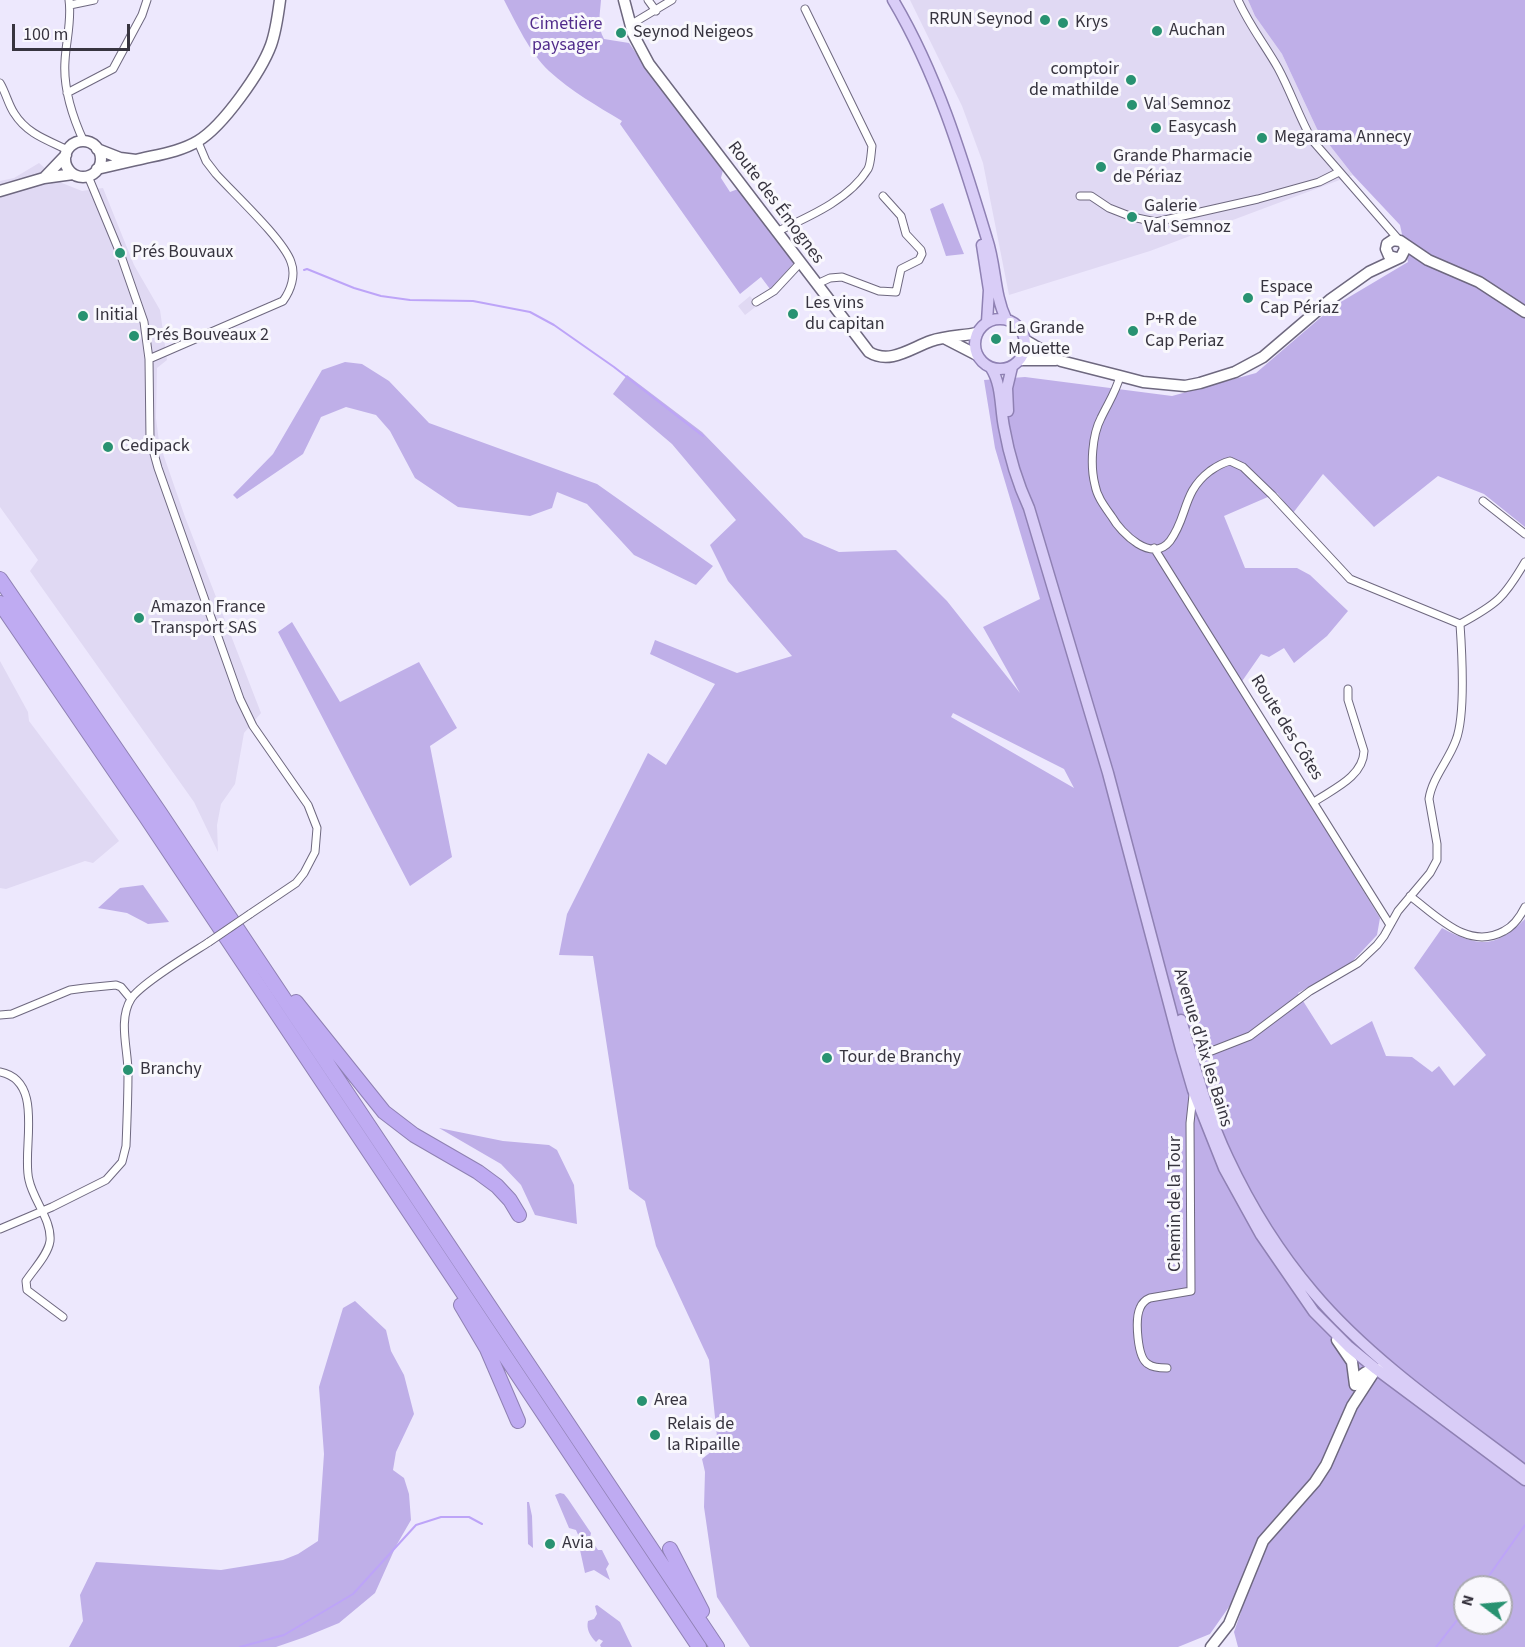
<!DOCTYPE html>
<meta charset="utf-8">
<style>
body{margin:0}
#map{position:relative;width:1525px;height:1647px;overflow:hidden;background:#ede8fd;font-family:"Source Sans 3",sans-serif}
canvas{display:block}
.north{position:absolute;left:1453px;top:1575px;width:60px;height:60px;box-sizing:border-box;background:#f9f8fd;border:2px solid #abaab1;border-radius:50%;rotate:286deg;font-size:16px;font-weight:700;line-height:24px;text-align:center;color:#37343f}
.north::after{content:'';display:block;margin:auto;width:21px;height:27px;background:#289271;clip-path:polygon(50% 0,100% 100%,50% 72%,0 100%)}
.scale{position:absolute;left:12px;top:24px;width:118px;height:27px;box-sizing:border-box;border:3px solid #37343f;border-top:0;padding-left:8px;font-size:18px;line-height:21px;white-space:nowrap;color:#37343f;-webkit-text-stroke:4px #f9f8fd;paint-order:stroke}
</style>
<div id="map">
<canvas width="1525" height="1647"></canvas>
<div class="north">N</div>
<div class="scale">100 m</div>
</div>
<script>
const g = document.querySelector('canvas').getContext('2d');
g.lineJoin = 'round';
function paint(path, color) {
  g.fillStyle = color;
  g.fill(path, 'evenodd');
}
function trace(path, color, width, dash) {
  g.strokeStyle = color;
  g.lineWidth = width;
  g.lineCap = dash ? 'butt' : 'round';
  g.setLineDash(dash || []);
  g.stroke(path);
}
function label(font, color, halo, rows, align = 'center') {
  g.font = font + ' "Source Sans 3",sans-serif';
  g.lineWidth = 6;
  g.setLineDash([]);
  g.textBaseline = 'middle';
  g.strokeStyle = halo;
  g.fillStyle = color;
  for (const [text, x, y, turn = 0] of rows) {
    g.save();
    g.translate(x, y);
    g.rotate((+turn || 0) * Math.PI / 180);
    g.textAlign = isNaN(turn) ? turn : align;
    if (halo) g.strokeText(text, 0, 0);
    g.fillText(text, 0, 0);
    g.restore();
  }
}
const built = new Path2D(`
 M910,0h338l7,16 27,38 35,75 36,46 -203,76 -141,44 -26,-132 -21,-57z
 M39,163l23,20 20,8 21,-3 31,77 26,45 7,50 -10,8 -1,50 3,24 26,75 76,196 -17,20 -9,51 -14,20 -4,21 1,27 -24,-50 -164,-231 8,-11 -38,-53v-326l14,-3z
 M750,296l8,9 -13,10 -7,-9z
 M0,661l28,51 1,9 90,120 -26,22 -8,-2 -79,28 -6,-1z`);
const green = new Path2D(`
 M504,0h97c-1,14 -4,26 3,39l25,4 31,45 63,82 -2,8 9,14 8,-3 56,74 -24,26 -9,-12 -21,17 -120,-170 2,-3c-25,-15 -51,-30 -73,-50 -19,-18 -33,-48 -45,-71z
 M1248,0h277v527l-41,-33 -46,-18 -64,51 -51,-53 -30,39 -16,-20 -53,23 21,52h52l13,7 38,36 -21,25 -33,27 -10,-15 -15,9 -8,-3 -23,33 142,231 -3,17 -27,29 -52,29 33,52 41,-24 14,35 26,1 20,15 7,-6 15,20 32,-31 -72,-87 28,-40c36,19 53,21 83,-9v728h-287l-4,-15 7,-20 -10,-8 -21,30 -32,13h-428l-33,-50 -13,-90 1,-35 -3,-13 16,-13 -9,-86 -53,-114 -11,-45 -16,-12 -36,-233 -34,-1 8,-41 81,-161 18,12 49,-81 -65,-30 5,-14 82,33 55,-17 -64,-75 -18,-36 26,-25 -64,-76 -59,-50 14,-19 75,57 102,105 35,15 57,-2 51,51 73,92 -37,-66 57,-28 -45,-151 -11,-68 41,-3 147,19 84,-23 78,-67 74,-44 -8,-37 -47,-50 -36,-46 -35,-75 -27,-38zM953,713l111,56 10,19 -123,-71zM1465,1587h36v36h-36z
 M943,203l21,51 -18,2 -16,-47z
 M345,362l17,2 27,17 40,42 168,61 116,82 -17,19 -62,-30 -47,-51 -30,-12 -5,16 -22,8 -72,-9 -43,-29 -25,-47 -14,-16 -30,-8 -25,10 -18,37 -66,45 -4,-4 40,-41 49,-84z
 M292,622l48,80 79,-40 38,66 -27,18 22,111 -42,29 -132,-254z
 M143,885l26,37 -21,2 -21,-11 -29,-5 22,-20z
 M439,1128l64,13 46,4 8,5 17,35 3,39 -42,-9 -14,-30 -20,-21z
 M355,1301l31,29 5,21 13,24 10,39 -18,38 -3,18 11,8 5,16 2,26 -15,26 -21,47 -36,30 -34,14 -29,10h-207l14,-26 -3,-26 16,-33 125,8 62,-10 15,-6 20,-13 6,-87 -5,-67 24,-79z
 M560,1493l4,1 4,5 23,34 -1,5 8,12h4l7,14 -3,5 4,11 -16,-10 -9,3 -5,-23 2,-6 -6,-14 -7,-2 -14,-33z
 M527,1502h2l3,14 1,32 -5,-4z
 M597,1605l23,17 12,25h-31l-1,-2 3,-4 -4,-2 -3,3c-6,-6 -10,-13 -8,-21l6,-2 3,-5 -2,-8z`);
const stream = new Path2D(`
 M304,270l3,-1 47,19 27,8 29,4 63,1 57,11 24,13 60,42 89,69
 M1481,1587l44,-62
 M240,1647l44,-12 69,-41 63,-69 25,-8h28l13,7
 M1436,1647l29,-37`);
const street = new Path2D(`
 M69,0c3,20 -3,41 -4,61 -2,28 7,55 19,81
 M648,0l8,11
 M1238,0c11,25 27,45 40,68 13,24 21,49 34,72l87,100
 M70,5l24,-5
 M630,25l42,-25
 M0,83c6,10 8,21 14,30 13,21 33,27 54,37
 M67,93l46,-24 29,-54 5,-15
 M88,176l32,77 24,69 5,37 1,80 8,29 82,231 13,27 55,79 9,23 -2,24 -11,21 -8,10 -46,31
 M1080,196h11l18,12 23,9 24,5 102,-23 61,-17 20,-10
 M776,232c32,-15 73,-32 92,-63 3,-6 3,-16 4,-23l-67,-137
 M817,284l13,-6 12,-1 37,14 17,1 5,-23 18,-9 3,-6 -1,-4 -15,-16 -5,-18 -18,-20
 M756,302l18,-11 26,-28
 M149,359l134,-58c8,-11 13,-26 8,-39 -8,-23 -57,-68 -75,-88l-10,-13 -8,-19
 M1120,376c-4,16 -12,27 -19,42 -9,17 -11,48 -6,67 2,12 10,22 17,32 9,16 40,47 58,24 18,-24 12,-49 40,-70 7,-5 12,-8 20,-10l13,6 29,28 78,84 110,45c37,-20 44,-26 65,-62
 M1483,501l42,33
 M1154,548l236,377
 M1314,802c19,-13 49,-25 50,-51l-16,-51v-11
 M1410,896c27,20 58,55 94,35 10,-5 16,-14 21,-24
 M0,1015l12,-1 58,-24 15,-2 31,-3 5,2 10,12
 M1192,1057l17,-5 41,-16 60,-45 48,-28 19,-18 7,-9 14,-25 32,-38 7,-13v-16l-8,-45c3,-21 20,-39 27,-59 10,-26 6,-87 4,-116
 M0,1072c46,9 21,78 29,108 4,20 23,40 21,61 -2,14 -17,29 -24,40l1,9 36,27
 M0,1229l52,-22 54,-27 16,-18 4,-16c1,-24 2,-49 2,-74 0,-23 -10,-52 3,-73 9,-15 61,-46 78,-57
 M1167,1368c-6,0 -14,0 -19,-4 -11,-6 -13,-45 -8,-56 2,-5 5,-8 10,-10l41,-7 -1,-168 3,-28`);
const secondary = new Path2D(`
 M624,0l9,34 16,30 220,288c21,13 42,-4 62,-11 14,-5 31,-5 46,-8
 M65 159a18 18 0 1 1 36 0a18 18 0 1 1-36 0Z
 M97,149l23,9 16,2 -39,9
 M66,155l-22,23 29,-4
 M136,160c20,-5 44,-8 62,-19 25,-15 63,-69 73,-96 5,-14 7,-30 9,-45
 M0,191l44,-13
 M1397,258l-8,-2 -3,-7 1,-5 6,-4 7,1 28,19 51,22 46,30
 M946,339l31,16
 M1025,340l36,21 59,15 23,6 42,4 15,-3 35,-11 28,-15 68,-58 38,-27 32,-15 4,-8 -1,-4
 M1020,360h36
 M1337,1340l15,22 3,23
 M1355,1384c7,-11 11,-14 25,-15
 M1211,1647l18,-23 34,-83 52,-59 11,-17 26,-59 24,-37`);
const primary = new Path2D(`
 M893,0c44,74 69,157 94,239 9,27 7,55 19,80
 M982,245l7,45 -2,32
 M975 344a25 25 0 1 1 50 0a25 25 0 1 1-50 0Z
 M991,368c11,17 9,39 13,59 5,28 13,55 25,81l79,265 73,276 12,41 31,78 37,67 53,77 35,35 27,22 149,111
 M1008,411l-1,-23 5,-21
 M1181,1020c14,47 26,94 47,138 22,47 51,94 85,134 57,68 141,125 212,179`);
const highway = new Path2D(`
 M0,579l160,234 557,834
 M0,603l146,214 553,830
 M296,1002l88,110 30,23 64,37 19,14 13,14 9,15
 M461,1305l26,44 31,72
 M670,1549l32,62`);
const streetBridge = new Path2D(`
 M209,942l41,-28`);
const markers = [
 [1045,20,6,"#289271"],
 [1063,23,6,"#289271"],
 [1157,31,6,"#289271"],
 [621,33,6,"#289271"],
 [1131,80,6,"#289271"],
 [1132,105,6,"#289271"],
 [1156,128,6,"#289271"],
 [1262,138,6,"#289271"],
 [1101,167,6,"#289271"],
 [1132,217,6,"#289271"],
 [120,253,6,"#289271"],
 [1248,298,6,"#289271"],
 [793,314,6,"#289271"],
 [83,316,6,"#289271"],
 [1133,331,6,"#289271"],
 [134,336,6,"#289271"],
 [996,339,6,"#289271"],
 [108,447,6,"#289271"],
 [139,618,6,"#289271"],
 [827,1058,6,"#289271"],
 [128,1070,6,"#289271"],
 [642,1401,6,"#289271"],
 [655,1435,6,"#289271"],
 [550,1544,6,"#289271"]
];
const poiNames = [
 ["RRUN Seynod",1033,20,"right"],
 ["Krys",1075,23],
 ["Auchan",1169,31],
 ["Seynod Neigeos",633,33],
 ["comptoir",1119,70,"right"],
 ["de mathilde",1119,91,"right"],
 ["Val Semnoz",1144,105],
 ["Easycash",1168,128],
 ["Megarama Annecy",1274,138],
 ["Grande Pharmacie",1113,157],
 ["de Périaz",1113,178],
 ["Galerie",1144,207],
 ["Val Semnoz",1144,228],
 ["Prés Bouvaux",132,253],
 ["Espace",1260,288],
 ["Cap Périaz",1260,309],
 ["Les vins",805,304],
 ["du capitan",805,325],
 ["Initial",95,316],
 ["P+R de",1145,321],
 ["Cap Periaz",1145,342],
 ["La Grande",1008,329],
 ["Mouette",1008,350],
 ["Prés Bouveaux 2",146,336],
 ["Cedipack",120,447],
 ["Amazon France",151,608],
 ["Transport SAS",151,629],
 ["Tour de Branchy",839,1058],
 ["Branchy",140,1070],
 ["Area",654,1401],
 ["Relais de",667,1425],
 ["la Ripaille",667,1446],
 ["Avia",562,1544]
];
const parkNames = [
 ["Cimetière",566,25],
 ["paysager",566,46]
];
const streetNames = [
 ["Route des Émognes",775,203,53],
 ["Route des Côtes",1286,728,58],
 ["Avenue d'Aix les Bains",1202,1048,73],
 ["Chemin de la Tour",1176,1204,-90]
];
paint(built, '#e0d9f3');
paint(green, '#bfafe8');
trace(stream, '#bda4f8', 2);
trace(street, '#6e687f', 9);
trace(secondary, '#6e687f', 13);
trace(primary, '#8f81b3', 13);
trace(highway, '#8f81b3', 16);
trace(street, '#fff', 7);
trace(secondary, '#fff', 10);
trace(primary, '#d9cdf7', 10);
trace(highway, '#bfabf2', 14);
trace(streetBridge, '#6e687f', 9, []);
trace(streetBridge, '#fff', 7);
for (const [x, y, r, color] of markers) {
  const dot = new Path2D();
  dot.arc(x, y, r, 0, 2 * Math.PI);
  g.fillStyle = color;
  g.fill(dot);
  trace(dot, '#f9f8fd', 2);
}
label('18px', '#37343f', '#f9f8fd', poiNames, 'left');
label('18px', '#512b8b', '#f9f8fd', parkNames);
label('18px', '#37343f', '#f9f8fd', streetNames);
</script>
